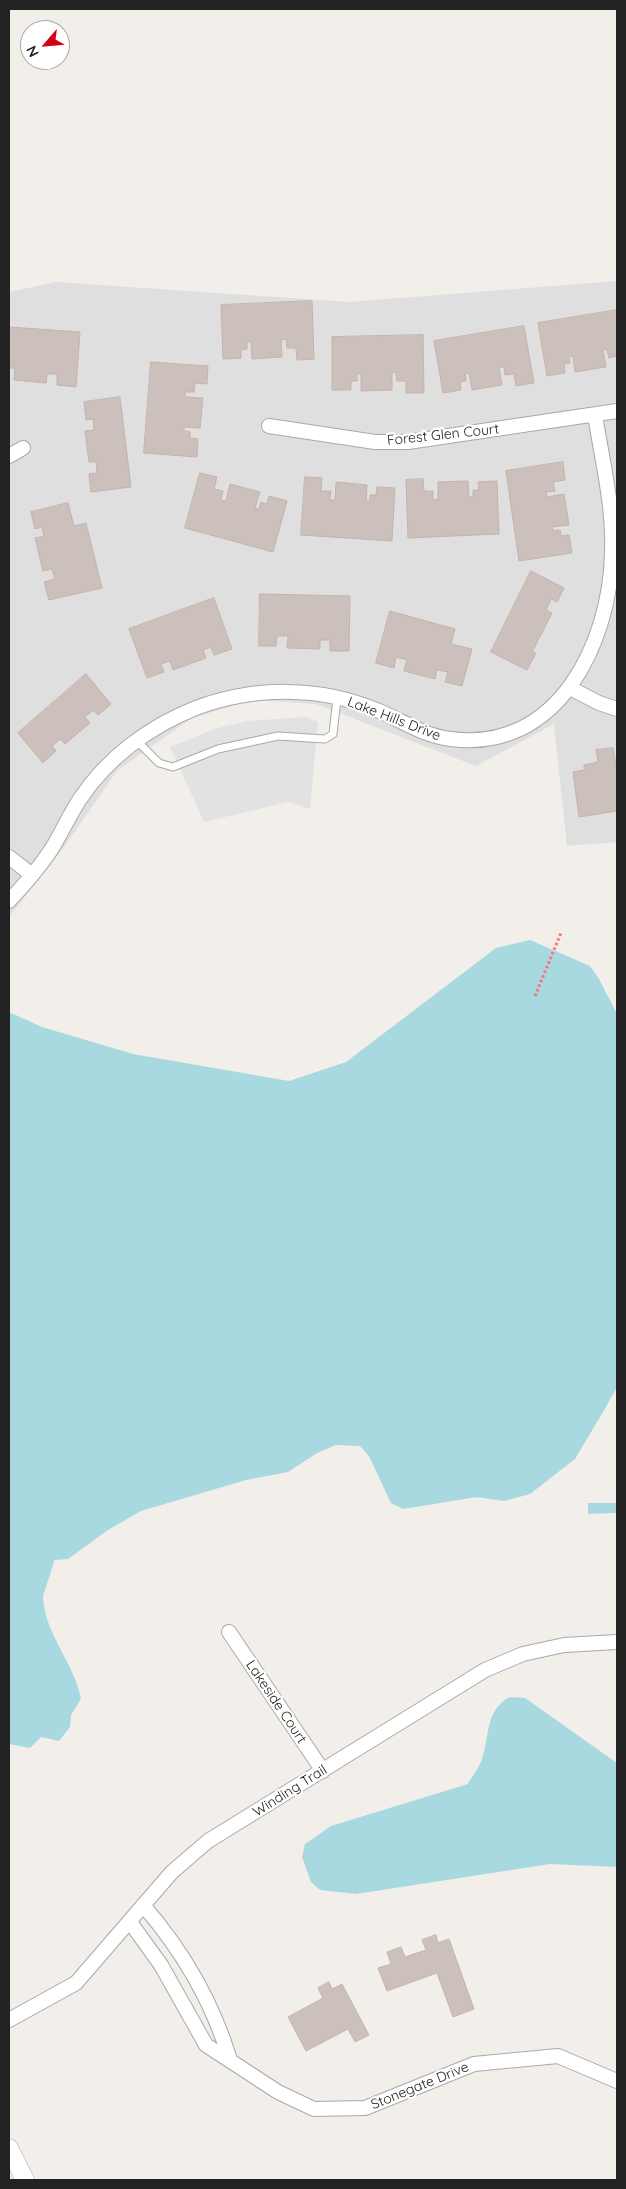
<!DOCTYPE html>
<style>
body{margin:0}
#map{position:relative;width:626px;height:2189px;overflow:hidden;background:#f2eee9;font-family:Quicksand,sans-serif}
canvas{display:block}
.frame{position:absolute;inset:0;border:10px solid #222;pointer-events:none}
.north{position:absolute;left:20px;top:20px;width:50px;height:50px;box-sizing:border-box;background:#fff;border:1px solid #a7a7a7;border-radius:50%;rotate:243deg;font-size:14px;font-weight:700;line-height:20px;text-align:center;color:#222}
.north::after{content:'';display:block;margin:auto;width:18px;height:22px;background:#d40011;clip-path:polygon(50% 0,100% 100%,50% 72%,0 100%)}
</style>
<div id="map">
<canvas width="626" height="2189"></canvas>
<div class="frame"></div>
<div class="north">N</div>
</div>
<script>
const g = document.querySelector('canvas').getContext('2d');
g.lineJoin = 'round';
function paint(path, color) {
  g.fillStyle = color;
  g.fill(path, 'evenodd');
}
function trace(path, color, width, dash) {
  g.strokeStyle = color;
  g.lineWidth = width;
  g.lineCap = dash ? 'butt' : 'round';
  g.setLineDash(dash || []);
  g.stroke(path);
}
function label(font, color, halo, rows, align = 'center') {
  g.font = font + ' Quicksand,sans-serif';
  g.lineWidth = 4.5;
  g.setLineDash([]);
  g.textBaseline = 'middle';
  g.strokeStyle = halo;
  g.fillStyle = color;
  for (const [text, x, y, turn = 0] of rows) {
    g.save();
    g.translate(x, y);
    g.rotate((+turn || 0) * Math.PI / 180);
    g.textAlign = isNaN(turn) ? turn : align;
    if (halo) g.strokeText(text, 0, 0);
    g.fillText(text, 0, 0);
    g.restore();
  }
}
const residential = new Path2D(`
 M617,281v561l-50,4 -13,-122 -78,42 -160,-62 -63,-4 -61,18 -75,53 -55,79 -53,67v-625l47,-10 293,20z`);
const parking = new Path2D(`
 M307,717l11,5 -8,87 -22,-7 -84,20 -34,-75 44,-18 34,-8z`);
const water = new Path2D(`
 M530,940l60,26 9,13 18,35v373l-14,25 -28,47 -45,35 -26,7 -27,-4 -74,12 -12,-6 -22,-47 -9,-10 -24,-1 -19,8 -29,19 -42,8 -105,31 -33,19 -40,29 -14,1c-1,8 -11,34 -11,38 3,39 31,64 38,101l-10,16 -1,12 -11,14 -18,-4 -11,11 -21,-4v-732l33,15 91,27 156,27 57,-19 150,-114z
 M588,1503h29v10l-29,1z
 M510,1697l15,1 92,65v104l-67,-3 -194,30 -36,-4 -9,-8 -9,-25 3,-13 26,-18 137,-42c4,-8 11,-16 14,-25 8,-24 3,-49 28,-62z`);
const building = new Path2D(`
 M312,301l2,58 -17,1 -1,-12h-9l-1,-9 -5,1 1,17 -30,2 -1,-17h-4v7l-6,1v8l-18,1 -2,-54z
 M617,310v46l-8,2 -2,-9 -4,1 3,17 -31,5 -2,-16 -4,1 1,6 -6,1 1,9 -18,3 -9,-53z
 M524,326l10,57 -18,3 -2,-12 -9,1 -1,-8h-5l3,18 -30,5 -3,-17 -4,1 1,7 -6,1 1,8 -18,3 -9,-52z
 M9,327l71,5 -4,55 -19,-2v-11h-10l-1,9 -32,-3 1,-12h-6z
 M423,335l1,58h-18v-12h-9l-1,-9 -4,1v17l-31,1v-17h-4v7h-6v9h-19v-53z
 M151,362l57,4 -1,18 -12,-1 -1,9h-9v5l18,1 -3,30 -16,-1v4l6,1v6l8,1 -1,18 -53,-4z
 M120,397l11,90 -40,5 -2,-18 8,-1 -1,-11h-7l-4,-31 9,-1 -1,-11 -7,1 -2,-18z
 M563,462l2,18 -12,2 2,9 -9,1 1,5 17,-3 5,31 -17,2 1,4 7,-1 1,6 8,-1 3,18 -53,8 -13,-90z
 M200,473l17,4 -3,12 9,2 -2,9 5,1 4,-17 30,8 -5,16 4,1 2,-7 6,2 2,-8 18,5 -14,51 -88,-24z
 M305,477l17,1 -1,13h10l-1,9h5l1,-18 31,3 -1,16 4,1v-7h6l1,-8 18,1 -3,53 -91,-6z
 M423,479l1,12h9v9l5,-1v-17l30,-1 1,16h4v-7h6l-1,-8 19,-1 2,53 -91,4 -2,-58z
 M68,503l6,23 12,-3 16,65 -53,12 -5,-18 11,-3 -3,-10 -9,2 -8,-33 9,-2 -2,-9 -7,2 -4,-17z
 M531,571l33,17 -7,14 -6,-3 -5,11 6,3 -20,39 4,1 -9,17 -36,-18z
 M260,594l90,2 -1,55h-19v-11h-10v9l-33,-1 1,-12h-11l-1,10h-17z
 M214,598l18,51 -18,6 -3,-8 -8,3 3,8 -33,12 -3,-9 -9,3 3,8 -17,6 -18,-49z
 M390,611l65,18 -4,15 21,5 -10,37 -17,-4 3,-10 -11,-2 -2,9 -31,-8 3,-11 -11,-3 -2,11 -18,-5z
 M86,674l25,30 -13,11 -5,-5 -8,7 5,6 -25,21 -5,-5 -8,7 4,5 -13,12 -25,-30z
 M613,748l4,22v41l-38,6 -6,-45 11,-2v-5l14,-3 -2,-12z
 M436,1935l2,8 11,-4 25,70 -21,8 -16,-44 -50,18 -9,-23 13,-4 -4,-12 14,-5 4,10 21,-7 -4,-10z
 M329,1982l3,7 10,-5 27,51 -14,7 -7,-13 -42,22 -18,-34 35,-19 -5,-10z`);
const path = new Path2D(`
 M535,996l26,-63`);
const service = new Path2D(`
 M137,741l22,22 14,4 45,-18 60,-13 47,3 8,-5 4,-36`);
const minor = new Path2D(`
 M269,426l106,16h33l209,-31
 M9,456l14,-8
 M570,688l29,15 18,6
 M9,857l23,18
 M9,901c16,-17 33,-36 45,-56 9,-15 16,-31 26,-46 27,-41 70,-73 116,-91 59,-22 125,-22 183,3 24,10 45,25 72,28 107,14 159,-96 161,-186 2,-46 -10,-93 -17,-138
 M229,1632l94,139
 M143,1905c39,45 70,98 87,155
 M130,1922l31,43 45,80 72,47 36,17 51,-1 109,-44 84,-8 59,25
 M9,2020l67,-37 96,-111 36,-31 277,-171 38,-16 41,-9 53,-3`);
const tertiary = new Path2D(`
 M9,2148l16,32`);
const streetNames = [
 ["Forest Glen Court",443,435,-6],
 ["Lake Hills Drive",394,719,21],
 ["Lakeside Court",276,1702,56],
 ["Winding Trail",290,1791,-32],
 ["Stonegate Drive",420,2086,-22]
];
paint(residential, '#e0dfdf');
paint(parking, '#e2e2e2');
paint(water, '#a8d9e1');
paint(building, '#cbc0bb');
trace(building, '#c5b4aa', 1);
trace(service, '#a9a9a9', 9);
trace(minor, '#a9a9a9', 16);
trace(tertiary, '#a9a9a9', 19);
trace(path, '#ff706d', 3, [2.5, 2.5]);
trace(service, '#fff', 7);
trace(minor, '#fff', 14);
trace(tertiary, '#fff', 18);
label('14px', '#222', '#fff', streetNames);
</script>
